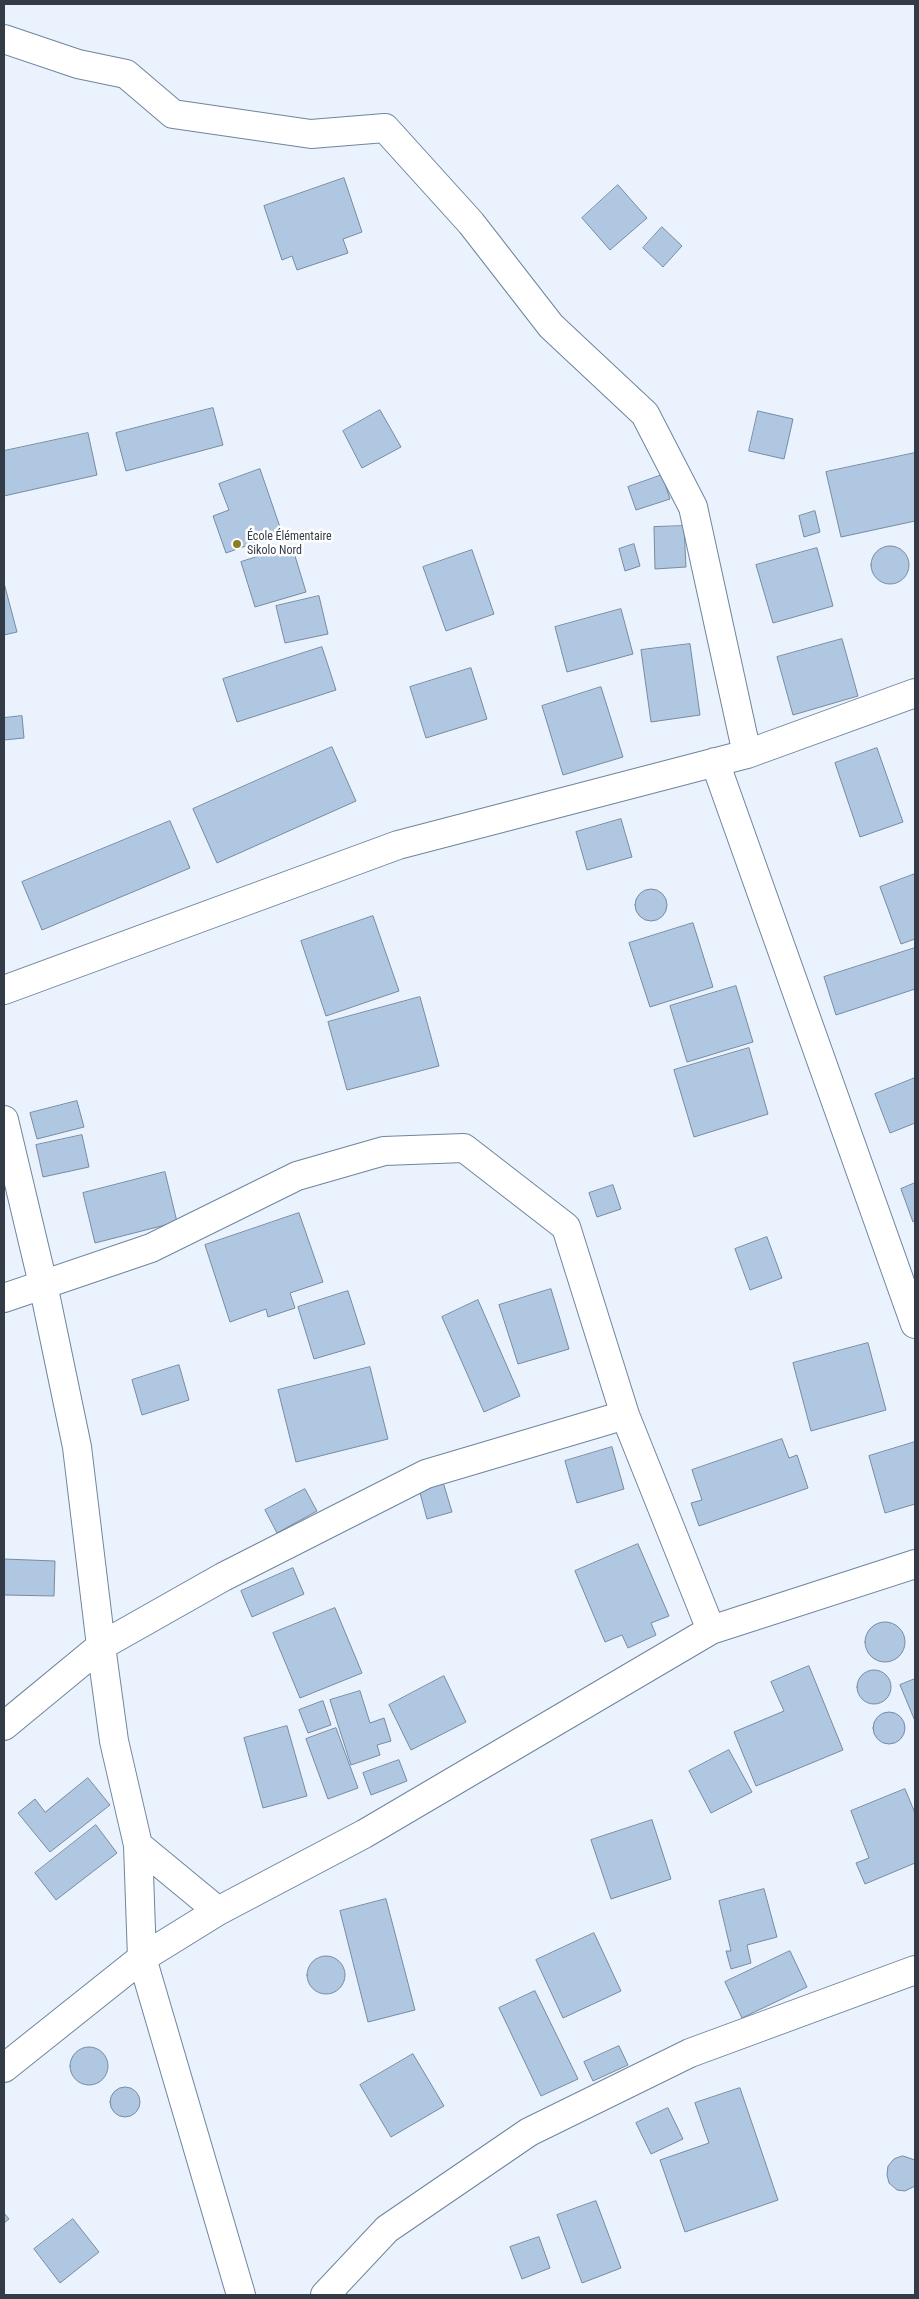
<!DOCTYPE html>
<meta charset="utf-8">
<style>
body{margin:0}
#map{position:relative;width:919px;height:2299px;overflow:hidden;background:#e9f2fd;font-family:"Roboto Condensed",sans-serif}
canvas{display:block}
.frame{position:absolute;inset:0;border:5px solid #333c46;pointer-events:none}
</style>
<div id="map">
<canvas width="919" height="2299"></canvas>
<div class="frame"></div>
</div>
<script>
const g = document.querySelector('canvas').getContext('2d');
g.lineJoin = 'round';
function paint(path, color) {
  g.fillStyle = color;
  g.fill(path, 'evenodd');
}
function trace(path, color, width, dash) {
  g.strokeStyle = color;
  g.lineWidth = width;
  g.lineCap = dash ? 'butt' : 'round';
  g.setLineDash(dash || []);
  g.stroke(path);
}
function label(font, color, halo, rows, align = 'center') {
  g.font = font + ' "Roboto Condensed",sans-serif';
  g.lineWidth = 5;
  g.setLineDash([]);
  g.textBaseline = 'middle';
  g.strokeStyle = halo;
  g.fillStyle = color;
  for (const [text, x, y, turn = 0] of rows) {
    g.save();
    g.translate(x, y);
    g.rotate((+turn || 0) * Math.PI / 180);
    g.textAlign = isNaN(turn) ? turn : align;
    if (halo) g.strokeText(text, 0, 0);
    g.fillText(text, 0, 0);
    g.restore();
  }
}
const building = new Path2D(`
 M344,178l18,54 -19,7 5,14 -51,17 -5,-14 -10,4 -18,-54z
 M618,185l29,33 -37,32 -28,-32z
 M662,227l20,19 -19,21 -20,-19z
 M213,408l10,37 -97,26 -10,-38z
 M380,410l21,37 -39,21 -19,-37z
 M758,411l35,8 -9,40 -35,-8z
 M88,433l9,42 -93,21v-45z
 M915,453v68l-74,16 -15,-65z
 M260,469l22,64 -56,20 -13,-37 16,-6 -10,-26z
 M662,475l8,24 -34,11 -8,-23z
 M815,511l5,21 -16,5 -5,-21z
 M684,526l2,41 -31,2 -1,-42z
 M634,544l6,22 -15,5 -6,-22z
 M871 565a19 19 0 1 1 38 0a19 19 0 1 1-38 0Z
 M292,546l14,46 -51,15 -14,-45z
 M817,548l16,58 -60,17 -17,-58z
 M472,550l22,64 -48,17 -23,-64z
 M4,583l13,49 -13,3z
 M319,596l9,38 -43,9 -9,-37z
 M621,609l12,45 -66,18 -12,-45z
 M842,639l16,57 -65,19 -16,-58z
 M690,644l10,71 -49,7 -10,-72z
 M322,647l14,43 -99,32 -14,-43z
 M471,668l16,51 -61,19 -16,-51z
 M601,687l22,70 -60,18 -21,-69z
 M22,716l2,22 -20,2v-22z
 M332,747l24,54 -139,62 -24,-54z
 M877,748l26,74 -43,15 -25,-74z
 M621,819l11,38 -45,13 -11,-38z
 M170,821l20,47 -148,62 -20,-48z
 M915,874v65l-14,5 -21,-57z
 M635 905a16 16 0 1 1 32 0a16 16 0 1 1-32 0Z
 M373,916l26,75 -73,25 -25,-75z
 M693,923l20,64 -63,20 -21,-64z
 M915,948v41l-79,26 -12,-38z
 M736,986l17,56 -66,20 -17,-56z
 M420,997l19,69 -92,24 -19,-68z
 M749,1048l19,66 -74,23 -20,-67z
 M915,1078v45l-25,10 -15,-39z
 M77,1101l7,26 -47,12 -7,-26z
 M82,1135l7,32 -46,10 -7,-32z
 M165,1172l12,50 -82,21 -12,-50z
 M915,1183v38l-2,1 -12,-33z
 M613,1185l8,24 -24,8 -8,-24z
 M299,1213l24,69 -33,11 5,15 -27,9 -2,-8 -36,13 -25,-77z
 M767,1237l15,41 -32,12 -15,-41z
 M551,1289l18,60 -51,15 -19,-59z
 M348,1291l17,53 -51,15 -16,-52z
 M478,1300l42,96 -36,16 -42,-95z
 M868,1343l18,67 -75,21 -18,-68z
 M179,1365l10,35 -47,15 -10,-35z
 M370,1367l18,72 -92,23 -18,-72z
 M782,1439l7,19 8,-3 11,33 -109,38 -8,-23 11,-3 -10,-30z
 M915,1442v62l-30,9 -16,-57z
 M612,1447l12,42 -47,14 -12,-42z
 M443,1482l9,30 -25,7 -8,-30z
 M305,1489l12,22 -40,22 -12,-23z
 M638,1544l31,72 -18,7 5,12 -28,13 -6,-13 -17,7 -30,-71z
 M4,1559l51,2 -1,35 -50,-1z
 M293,1568l11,26 -52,23 -11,-26z
 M335,1608l27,65 -62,25 -27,-65z
 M865 1642a20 20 0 1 1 40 0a20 20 0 1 1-40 0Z
 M809,1666l34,84 -87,36 -22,-54 50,-21 -13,-29z
 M857 1687a17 17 0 1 1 34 0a17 17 0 1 1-34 0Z
 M444,1676l22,46 -55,28 -22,-45z
 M915,1679v42l-15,-36z
 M360,1691l10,32 14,-5 7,23 -14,4 3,10 -29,10 -21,-65z
 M323,1701l8,24 -23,8 -9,-23z
 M873 1728a16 16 0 1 1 32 0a16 16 0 1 1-32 0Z
 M287,1726l20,70 -44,12 -19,-70z
 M336,1728l22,60 -30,11 -22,-60z
 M729,1750l23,42 -41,21 -22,-42z
 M399,1760l8,21 -36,14 -8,-22z
 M88,1778l22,27 -60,47 -32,-39 17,-14 10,13z
 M905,1789l10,24v50l-50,21 -9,-21 13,-5 -18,-47z
 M652,1820l19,59 -60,20 -20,-59z
 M96,1825l21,28 -61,47 -21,-27z
 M764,1889l13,48 -30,8 4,18 -20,6 -5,-18h5l-12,-50z
 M386,1899l29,111 -47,12 -28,-111z
 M594,1933l27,58 -58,27 -27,-58z
 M790,1951l17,36 -65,31 -17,-36z
 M307 1975a19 19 0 1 1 38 0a19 19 0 1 1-38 0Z
 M535,1991l43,88 -37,17 -42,-88z
 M619,2046l9,19 -35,16 -9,-19z
 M70 2066a19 19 0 1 1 38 0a19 19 0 1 1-38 0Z
 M413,2054l31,52 -53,31 -31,-52z
 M110 2102a15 15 0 1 1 30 0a15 15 0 1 1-30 0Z
 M740,2088l38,112 -93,32 -25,-72 49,-17 -14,-40z
 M668,2108l15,31 -32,15 -15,-31z
 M903,2156l12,4v26l-10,5 -8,-1 -8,-7 -2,-8 1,-9 6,-7z
 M596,2201l25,67 -39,15 -25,-68z
 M4,2213l5,6 -5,4z
 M73,2219l26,33 -39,31 -26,-34z
 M539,2237l11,31 -28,11 -12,-32z`);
const minor = new Path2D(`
 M4,39l74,25 48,10 47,40 138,20 74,-6 86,95 80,103 94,88 48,93 54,247
 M715,762l200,562
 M4,990l394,-145 349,-91 168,-61
 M4,1120l39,164 34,163 24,199 -97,80
 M4,1298l147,-50 146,-72 87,-25 80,-3 102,79 59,188 86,215
 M138,1845l80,66
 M4,2068l138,-110 76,-47 146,-77 347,-204 204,-66
 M241,2295l-99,-337 -4,-113 -24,-104 -13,-95 122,-69 203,-103 199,-59
 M325,2295l62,-66 142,-97 161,-79 225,-83`);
const markers = [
 [237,544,5,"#8b7f26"]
];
const poiNames = [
 ["École Élémentaire",247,537],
 ["Sikolo Nord",247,551]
];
paint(building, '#b0c7e1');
trace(building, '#768ba3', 1);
trace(minor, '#6f859d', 30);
trace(minor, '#fff', 28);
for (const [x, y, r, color] of markers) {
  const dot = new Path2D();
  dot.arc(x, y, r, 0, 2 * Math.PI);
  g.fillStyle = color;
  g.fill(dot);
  trace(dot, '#fff', 2);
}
label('12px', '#333c46', '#fff', poiNames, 'left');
</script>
